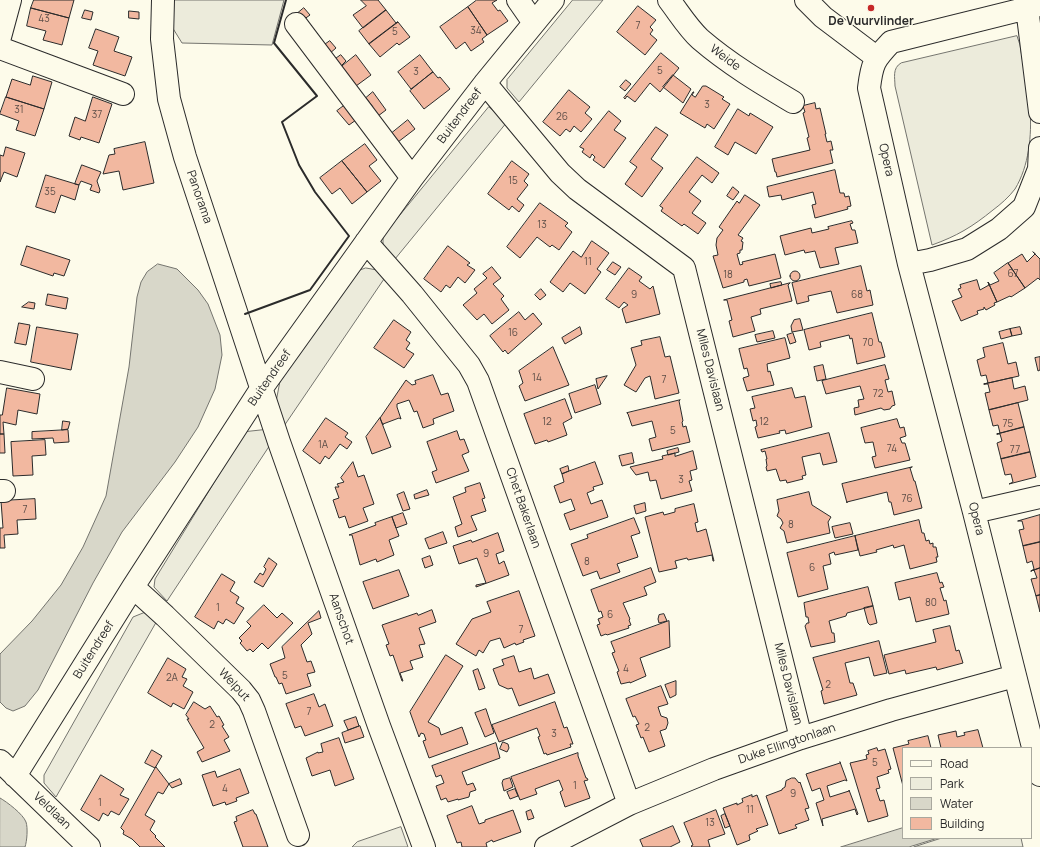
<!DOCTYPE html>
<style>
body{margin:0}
#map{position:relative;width:1040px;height:847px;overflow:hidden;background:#fdfbea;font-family:Manrope,sans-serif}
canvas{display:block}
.legend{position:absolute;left:902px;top:747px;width:130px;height:92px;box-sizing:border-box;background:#fdfbea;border:1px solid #a9a89e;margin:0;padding:5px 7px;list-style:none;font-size:12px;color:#2b2b2b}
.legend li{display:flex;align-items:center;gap:8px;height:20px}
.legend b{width:20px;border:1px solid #a9a89e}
</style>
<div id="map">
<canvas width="1040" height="847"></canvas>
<ul class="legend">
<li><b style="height:5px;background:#fdfbea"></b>Road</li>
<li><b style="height:11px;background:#ecebdb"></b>Park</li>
<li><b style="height:11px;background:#d8d7c9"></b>Water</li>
<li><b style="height:11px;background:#f2b8a0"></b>Building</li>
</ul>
</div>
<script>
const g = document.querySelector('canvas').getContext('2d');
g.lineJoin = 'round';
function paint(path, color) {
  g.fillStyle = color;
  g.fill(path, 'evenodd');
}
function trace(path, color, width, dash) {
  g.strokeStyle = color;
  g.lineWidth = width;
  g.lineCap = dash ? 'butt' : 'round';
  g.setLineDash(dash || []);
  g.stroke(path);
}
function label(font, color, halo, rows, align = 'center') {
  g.font = font + ' Manrope,sans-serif';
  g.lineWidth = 3;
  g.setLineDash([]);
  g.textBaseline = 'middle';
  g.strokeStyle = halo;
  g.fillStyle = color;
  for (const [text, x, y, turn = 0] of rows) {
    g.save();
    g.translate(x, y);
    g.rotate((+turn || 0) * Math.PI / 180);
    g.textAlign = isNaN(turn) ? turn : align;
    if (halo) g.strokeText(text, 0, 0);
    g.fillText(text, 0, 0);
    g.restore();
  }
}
const green = new Path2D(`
 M172,0h112l-12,45 -90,-2 -13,-21z
 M573,0h30l-84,102 -12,-14v-8z
 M1017,36l3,9c3,21 9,42 10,64 2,26 -1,57 -15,80 -6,8 -14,15 -22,21 -21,17 -36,26 -61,35l-37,-159c0,-8 -3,-18 6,-23z
 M489,107l18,15 -112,137 -12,-14v-9z
 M366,268l11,2 7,9 -100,147 -8,-24 4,-21 75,-109z
 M264,430l6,15 -103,156 -13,-14 1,-8 90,-147z
 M152,612l6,7 -102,178 -12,-14v-8l89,-158 10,-4z
 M401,827l7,20h-56l5,-5z
 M942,838h79l2,9h-109z`);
const water = new Path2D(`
 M158,264l19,5 21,21 10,14 12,31 2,20 -7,34 -17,38 -23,35 -53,70 -29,51 -55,107 -13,16 -12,5 -7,-3 -6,-6v-48l32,-33 29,-36 22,-38 23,-51 23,-129 8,-70 4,-15 6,-10z
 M0,798c7,4 23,16 26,24 2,6 1,19 -1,25h-25z
 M903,828v10h35l-29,9h-68z`);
const building = new Path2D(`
 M34,0h40l-5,18 -38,-10z
 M361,0h17l8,10 -23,18 -10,-13 13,-9z
 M477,0h20l-5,3 6,8 2,-1 8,11 -21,14 -19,-28z
 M638,6l18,14 -6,7 3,3 -3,4 7,6 -12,15 -28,-23z
 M468,7l19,28 -5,4 2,3 -13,9 -6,-9 -9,7 -16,-22z
 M31,8l38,10 -7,27 -19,-5 3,-9 -19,-5z
 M304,8l6,7 -7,5 -5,-7z
 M85,10l8,2 -2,8 -9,-2z
 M386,10l10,13 2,-1 -29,22 -10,-13z
 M129,11l10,1v7l-10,-1z
 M398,22l12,15 -11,8 -2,-2 -17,14 -11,-13z
 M96,29l23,8 -5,14 18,6 -7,19 -32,-11 5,-14 -9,-3z
 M330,41l6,7 -7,6 -6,-8z
 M661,53l18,15 -19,24 -10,-9 -15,19 -8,-6 -2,3 -1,-1z
 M341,55l5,6 -6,6 -6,-7z
 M356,55l15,20 -15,11 -16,-18z
 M420,55l13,17 -22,17 -13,-17z
 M433,72l5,6 2,-1 10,12 -26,20 -14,-18z
 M673,75l18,14 -8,14 -20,-16z
 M33,76l19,6 -8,27 -38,-12 6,-18 18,6z
 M626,80l5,4 -6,7 -5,-4z
 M703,86h3l18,11 -2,2 8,5 -16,25 -7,-5 -2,4 -25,-15 13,-21h1l-2,3 3,2z
 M569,90l21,17 -5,6 7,6 -11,13 -7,-6 -4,6 -4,-3 -6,7 -17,-14z
 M373,92l13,18 -8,6 -7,-8 2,-1 -7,-9z
 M6,97l38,12 -9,27 -19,-6 3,-9 -19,-7z
 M93,97l19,7 -13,39 -18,-6 -1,3 -11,-4 6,-19 10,4z
 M815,103l1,6 4,-1 6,26h-1l2,8 4,-1 2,9h-3l3,13 -56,14 -1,-5h-1l-3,-13 38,-9 -3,-12 2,-1 -6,-24 2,-1 -2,-6z
 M345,105l11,15 -7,5 -12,-14z
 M738,109l11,7 1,-3 23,14 -17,27 -21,-12 -7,13 -13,-8z
 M609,111l12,10 -7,9 12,8 -22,30 -11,-8 2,-3 -3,-3 -2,4 -8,-6 2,-3 -4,-2z
 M408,120l7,9 -17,13 -6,-9z
 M656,127l12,8 -17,24 12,9 -21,29 -17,-13 12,-17 -7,-5z
 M145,142l9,41 -31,7 -4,-19 -16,3 6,-19 6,-1 -1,-5z
 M365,144l12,16 -8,6 12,15 -14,11 -25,-31z
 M6,147l19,6 -8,24 -13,-5 -4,10v-27l3,1z
 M697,157l22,16 -7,10 -10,-8 -13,17 12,9 -9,12 14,10 -8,11 -14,-10 -2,2 -21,-15 2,-3 -3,-2z
 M342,161l25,31 -15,12 -12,-16 -8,6 -12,-16z
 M512,161l17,13 -5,7 4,4 -11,14 7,6 -5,7 -7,-6 -3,4 -21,-16z
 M82,165l19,7 -4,9 3,9 -1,3 -9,-3 2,-5 -11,-4 -2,4 -4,-1z
 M835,170l5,23h4l1,4 4,-1 2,10 -4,1 1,2 -33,9 -3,-13 4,-1 -3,-12 -31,8 -1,-5 -12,2 -2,-10z
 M46,175l33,10 -4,15 -14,-5 -6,18 -19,-6z
 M733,187l6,5 -6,8 -6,-4z
 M745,195l15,10 -22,30 5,3 -2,3 2,1 -1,8h-2v3l-3,1 3,11 3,-1 -1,-2 33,-8 6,24 -32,8 -2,-7 -3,1v2l-21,6 -10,-32 5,-1 -2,-10 1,-7 6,-8 -4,-3 18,-26 2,2z
 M540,203l28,20 -3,3 7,6 -13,18 -7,-5 -2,2 -13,-10 -17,21 -13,-11z
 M852,221l1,2 -3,1 2,6h3l3,13 -23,5 4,16 -19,4 -5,-17 -10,2 -1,-3 -19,5 -5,-19 31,-8 1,5 17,-4 -1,-2z
 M592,241l17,12 -12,16 4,3 -16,22 -15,-11 -7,9 -13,-10 23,-31 8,6z
 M27,246l43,14 -6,16 -10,-3 -1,3 -32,-11z
 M448,246l22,17 -3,2 8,5 -10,13 -7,-6 -8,11 -4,-3 -5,7 -17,-13z
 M1033,252l7,7v21l-2,-2 -13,10 -17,-25 14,-9 5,8 8,-8z
 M613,262l8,5 -6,8 -8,-5z
 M1008,263l17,25 -14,9 -1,-1 -13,6 -9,-20 2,3 9,-4 -5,-8z
 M861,266l6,25 3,-1 3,15 -36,8 -6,-22 -23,5 1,5 -12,3 -5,-21z
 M492,267l9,11 -8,6 11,12 -3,3 8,11 -17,14 -8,-10 -7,6 -14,-15 14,-12 -3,-4 13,-11 -4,-4z
 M629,268l13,9 -3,4 11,8 3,-3 7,28 -34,9 -4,-14 6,-4 -4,-3 -5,6 -13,-9z
 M790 276a5 5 0 1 1 10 0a5 5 0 1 1-10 0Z
 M977,280l3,10 9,-5 -1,-3 9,20 -3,1 1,2 -9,5 -2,-3v2l-7,2 1,3 -17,7 -9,-20 10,-4 -4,-8 3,-1 -1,-3z
 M781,282l1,3 -11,3 -1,-4z
 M790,283l-2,2 4,16 -32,8 1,5 -10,3 4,14 -22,6 -4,-16 3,-1 -5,-20h-3z
 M541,289l5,6 -6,5 -5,-5z
 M48,294l20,4 -2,11 -20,-4z
 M29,302l6,1 -1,6 -12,-2z
 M519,312l6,8 8,-7 9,11 -34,30 -3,-4 -2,2 -13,-16z
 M872,313l7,29h2l4,15 -28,7 -5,-26 -2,1 -1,-4 -29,7 1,5 -12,3 -5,-20z
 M800,319l3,11 -11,2 -1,-6 3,-6z
 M394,320l17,12 -5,8 4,3 -4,6 8,5 -10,14 -30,-20z
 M19,323l11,2 -4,20 -11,-2z
 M37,327l41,7 -7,36 -40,-8z
 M580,327l2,7 -17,10 -3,-6z
 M1020,327l2,7 -10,2 -2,-7z
 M1010,329l2,7 -11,3 -2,-7z
 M773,331l2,7 -18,4 -2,-7z
 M793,333l3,9 -6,2 -3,-9z
 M660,337l5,20 5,-1 9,37 -24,6 -5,-23 -5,2 -9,14 -12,-7 12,-20 -5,-17 11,-3 -1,-4z
 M785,338l5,20 -23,6 1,8 2,-1 4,14 -27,6 -4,-13 6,-2 -2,-8 -3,1 -5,-20z
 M1003,343l5,21 8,-2 3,14 -35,8 4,-1 -2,-8 -5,1 -4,-16 8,-3 -2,-9z
 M553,347l16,38 -44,16 -6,-15 4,-3 -4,-12z
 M1040,357v13l-2,1 -3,-13z
 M823,365l3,14 -9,2 -3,-14z
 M885,365l4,14 -4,1 3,12 4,-1 3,14 -3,1 -2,3 -6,1 -3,-2 -26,7 -1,-7 5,-1 -1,-7 6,-1 -4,-13 -34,8 -4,-13z
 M433,375l8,20 7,-2 6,18 -21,8 1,5 -11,4 -6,-17 -3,1 -5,-12 -12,4v3l4,12 -2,-1 -16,6v1l-3,-7 26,-38 6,5 4,-1 -1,-3z
 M607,376l-9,13 -2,-10z
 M1012,378l2,11 11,-3 3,14 -39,10 -4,-17 5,-1 -2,-8h-4z
 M595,385l6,19 -26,9 -6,-19z
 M7,388l33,6 -3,20 -19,-4 -2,15 -13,-3 1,12h-4v-19h2z
 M792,388l3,10 10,-2 7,31 -26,7 -1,-4 -6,1 1,2 -22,5 -3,-11 2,-1 -1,-6 -3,1 -3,-12 5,-1 -3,-11z
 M565,399l7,19 -9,5 4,12 -19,7 -1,-2 -12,4 -11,-30z
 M680,400l-1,1 4,20 -1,1 1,5 3,-1 4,16 -38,9 -3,-12 7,-2 -4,-16 -20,5 -4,-12 -1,-1z
 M1018,403l6,24 -27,7 3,-1 -2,-8 -5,1 -4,-16z
 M326,418l22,15 -3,4 7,5 -5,7 -7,-5 -11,15 -4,-3 -5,8 -17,-13z
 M380,418l11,29 -19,7 -6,-17z
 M897,419l3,9 4,-1 2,9 -6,2 2,5h3l5,17 -35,8 -3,-11 4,-1 -3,-14 -8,1 -4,-15z
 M63,421l7,1 -2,7 -6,1z
 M1024,427l6,25 -29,7 -4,-16 5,-2 -2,-7h-3z
 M68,430l1,12 -15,1 -1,-5 -21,1v-7z
 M457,431l3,9 4,-1 5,13 -7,3 7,16 -33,12 -4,-11 5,-2 -10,-28z
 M829,433l8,29 -14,3 -3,-12 -18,4 4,18 -4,1 1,3 -16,4 -1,-3 -6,1 -4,-12 -9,2 -1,-4 1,-1 -1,-7h1l-2,-8 -3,1 -1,-2z
 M0,434h4l1,19h-5z
 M45,440l1,15 -14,1 1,19 -20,1 -2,-34z
 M678,448l1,4 -11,3 -1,-4z
 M693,451l4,18 -7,2 2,9 -3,1 3,10 -31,8 -5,-19 -6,1 -2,-9 -12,3 -6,-8 33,-8 -1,-3 13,-3v3z
 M1030,452l6,25 -27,7 4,-2 -2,-8 -6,1 -4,-16z
 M632,453l2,10 -12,3 -3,-10z
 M353,462l5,15 6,-2 10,29 -11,4 5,13 -19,7 -4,-12 -6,2 -6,-18 6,-2 -4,-11h4l-2,-3 7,-2 -3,-4z
 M595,462l8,22 -10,3 1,3 -7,3 4,11 11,-4 6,17 -38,13 -6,-16 11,-4 -4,-11 -11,4 -6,-17 10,-4 -2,-8z
 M568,466l1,5 -7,3 -2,-5z
 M912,467l-2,1 4,13h1l7,27 -28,7 -3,-13h-2l-2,-10 -40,10v1l-5,-19z
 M480,483l5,15 -3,1 4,12 -15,5 6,14 -19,7 -3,-10 7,-3 -9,-27 13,-5 -1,-4z
 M427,490l2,5 -14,4 -1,-4z
 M404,492l6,17 -7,2 -6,-16z
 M809,492l3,13 19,12 -3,5 2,11 -43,10 -3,-12 -4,-3 3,-5 -2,-4 -4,-3 2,-5 -2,-11z
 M35,499l1,20 -19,1 1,14 -14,1 1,13h-5v-20h3l-2,-27z
 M645,503l1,8 -10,3 -2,-8z
 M694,504l4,18 -3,1 2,9 9,-3 8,32h-1l-1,-6 -24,5 -1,-2 -12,3 2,7 -18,4 -14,-55 18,-5 1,3 11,-3v-3z
 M403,513l4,11 -11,4 -4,-11z
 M1040,515v27l-17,4 -4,-16 5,-1 -2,-8h-4z
 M392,517l7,19 -10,4 5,15 -17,7 -1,-3 -16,6 -8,-30h-3l27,-10 -1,-2z
 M634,518l6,15 -9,3 7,21 -21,7 3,8 -20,7 -3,-8 -14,5 -12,-32 17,-6 -1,-3z
 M919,520l3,13h2l2,8 3,-1 1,4 3,-1v4h3l2,10h-2l1,5 -27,7 -6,-24 -10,3 -1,-3 -3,1 -14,4 1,2 -17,4 -5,-20z
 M850,523l3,11 -18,4 -3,-11z
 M443,532l4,11 -18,6 -4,-10z
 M498,533l6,18 -8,3 3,10 5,-3 5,14 -33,12v-2l10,-2 -9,-25 -18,6 -6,-18 18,-6 1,2z
 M855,536l3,14 -23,5 -1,-3 -5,2 2,10 -8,2 5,23 -30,8 -11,-44z
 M1040,542v26l-9,3 3,-2 -2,-8 -5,2 -4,-17z
 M430,556l3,9 -8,3 -3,-9z
 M269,558l8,6 -14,23 -9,-5 6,-9 3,2 3,-6 -2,-2z
 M651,568l5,14 -12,5 3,8 -24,8 7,16 -1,1 2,5 -3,1 1,2 -22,7 -1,-1 -5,2 -4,-11 3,-1 -2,-5 5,-2 -2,-6 -2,1 -8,-22z
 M1040,568v27l-4,1 -5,-17 6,-1 -3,-8 -3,1z
 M399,570l10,26 -36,13 -10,-27z
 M937,573l3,10 2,-1 2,5 -4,1 4,13 2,-1 3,14 -33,8 -6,-25 -11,3 -4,-17z
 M222,574l13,8 -5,9 9,6 -3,6 8,5 -10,16 -8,-5 -3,5 -5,-3 -4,8 -19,-12z
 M868,587l5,19 -26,7 -1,3 -17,5 3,12h2l1,9 -24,5 -6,-21 2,-3h2l-1,-6h-2l-2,-14z
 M519,591l16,45 -12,4 1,2 -8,3 -1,-2 -11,5 -4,-10 -10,3 -7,12 -4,-3 -3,6 -20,-12 16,-25 19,-7 -4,-10z
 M1040,595v17l-4,-16z
 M264,605l13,13 5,-5 11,10 -25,26 -6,-6 -9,9 -3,-3 -3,2 -7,-8 2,-2 -3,-3 12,-12 -4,-4z
 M873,606l4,17 -7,2 -2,-2 -4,-15z
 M432,610l4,12 -17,6 6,16 -6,1 4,12 -13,4 3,8 -13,4 3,8h-1l-9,-26 -3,1 -4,-11 3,-1 -7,-19 35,-12 1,2z
 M319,611l2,7 -13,5 4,11 -11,11 6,17 4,-1 4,11 -8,2 4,12 -25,8 -4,-11 -3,1 -3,-7h-1l-5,-13 15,-6 -3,-11z
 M664,614l3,7 -8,2 -1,-4 1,-4z
 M669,621l1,26 -30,11 6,18 -16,7v-1l-9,2 -4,-12 2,-1 -7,-18 3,-1 -4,-10z
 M950,626l6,25 3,-1 4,13 -26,7 -1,-3 -30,7 -1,-4 -16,4 -5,-19 52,-13 -3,-12z
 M879,641l8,32 -13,3 -5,-19 -24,6 5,20h3l4,12 -33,9 -3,-13 2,-1 -10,-32z
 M446,655l17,11 -35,56 11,6 2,7 21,-8 6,17 -39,14 -6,-17 3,-1 -2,-6 -3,-1 -2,4 -9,-25z
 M514,656l5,16 12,-4 3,11 14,-5 7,19 -36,13 -7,-18 -4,1 -9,-4 -6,-16 11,-4 -2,-5z
 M168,658l18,11 -4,8 5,2 -4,7 10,6 -9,17 -11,-6 -2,4 -23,-14z
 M478,669l7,19 -6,2 -6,-19z
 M676,681v14l-6,3 -5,-13z
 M661,686l7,18 -10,3 3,9 6,2 1,5 -2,6 -6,2 5,15 -16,6 -6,-15 -2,1 -5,-13 3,-1 -4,-8 -2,1 -7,-18z
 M314,694l5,13 6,-3 8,22 -28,10 -4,-10 -6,2 -9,-24z
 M194,702l11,7 5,-3 7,11 2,-1 5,9 -2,1 7,11 -5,3 6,11 -28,11 -5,-10 7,-4 -17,-29h2l-3,-4z
 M555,702l9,26 3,-1 6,17h-3l1,3 -24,8 -1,-2 -2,1 -6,-17 2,-1 -3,-8 -38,14 -7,-17z
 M486,709l8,24 -9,4 -10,-24z
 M356,717l3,9 -11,4 -4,-9z
 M360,726l4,11 -19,6 -3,-10z
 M978,730l5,18h-42l-3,-13 18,-4 1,6 8,-2 -1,-2z
 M928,736l3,12h-28v38l-10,-38 16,-4 -1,-3z
 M339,738l15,41 -19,7 -5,-16 -18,6 -6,-18 12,-6v1l5,-1 -2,-8z
 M503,742l5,2 1,4 -2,4 -7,-3z
 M496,743l4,15 -38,14 5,13 6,-2 3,7 -6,2 -1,5 -11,3v-1l-10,3 -2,-4 -5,2 -5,-14 8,-3 -3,-8 -5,2 -4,-11z
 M877,748l1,3 7,-2 6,20 -3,1 1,3 -12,4 3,11 -4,1 4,12 4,-1 4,16 -20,6 -18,-59 17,-4 -1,-4 3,-1 -1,-3z
 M152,750l10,6 -7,12 -10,-5z
 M578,753v3l8,22h1l1,2 -4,1 6,17 -25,9 -5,-15 3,-2 -4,-10 -24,9 2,5 -17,6 -9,-23z
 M840,762l7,19 -2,-1 -18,6 3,11 19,-6v-1l9,24 -1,1 -2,-6 -33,10 1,7 -7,-23 8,-3 -4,-12 -8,3 -6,-17 34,-11z
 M156,767l13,17 -6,10 -5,-2 -13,23 10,6 -5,9 6,6 -1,1 10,10h-25l-8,-8 -9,-5 1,-3 -3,-3z
 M240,769l9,24 -13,5 1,3 -11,4 -1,-3 -12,4 -11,-31 13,-4 2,6z
 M101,775l23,14 -4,6 9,4 -10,16 -8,-4 -3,5 -5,-3 -4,8 -18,-11z
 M510,778l3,9 -9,4 -2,-8 1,-3z
 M792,778h3l4,5 1,-1 9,26 -4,1 4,11 -14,5 2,3 -18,6 -13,-38 16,-6v-1l3,-2 1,-6z
 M180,779l2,5 -10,4 -3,-4z
 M515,789l3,7 -8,3 -3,-7z
 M752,795v2l5,-2 11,30 -12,4 2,2 -9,4 1,5 -13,5 -14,-37 14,-5v2l6,-3 -1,-3z
 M472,806l7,18 6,-2v-2l28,-10 8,22 -28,10 -1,-2 -6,3 1,4h-25l-1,-5 -4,1 -10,-27z
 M253,810l2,4h1l12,33h-25l-9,-25 3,-1 -1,-4z
 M531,810l3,8 -6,2 -2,-8z
 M716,810l9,24 -17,6 2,7h-18l-1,-1 2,-1 -9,-22z
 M725,814l5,12 -5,2 -4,-12z
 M673,826l7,16 -10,5h-27l-3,-7z`);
const minor = new Path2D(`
 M163,0l-1,39 7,60 16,58 94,285 100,284 45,121
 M518,0l16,23
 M669,0c10,13 19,28 31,39 29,25 61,44 93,63
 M806,0l17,17 53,40
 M1040,5l-149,37c-17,18 -19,21 -22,46l40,176 65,248 66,263
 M1027,8l13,104
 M296,24l116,154
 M0,37l10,-37
 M0,48l123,46
 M485,83l75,90 17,16 107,79 117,470
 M366,242l46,52 57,71 9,16 151,423
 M909,264l21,-4 37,-11 32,-20 25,-22 15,-38 1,-21
 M0,372l33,7
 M0,491h4
 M974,512l66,-15
 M133,587l32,29 76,74 8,10 5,11 44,124
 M0,761l89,86
 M15,776l118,-189 128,-198 151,-211 73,-95 68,-83
 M546,847l83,-43 85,-35 87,-31 90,-28 124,-34`);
const wall = new Path2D(`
 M245,314l65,-24 39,-54 -34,-44 -16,-27 -17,-43 35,-26 -43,-53 12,-43`);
const markers = [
 [871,8,4,"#c62828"]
];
const numberNames = [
 ["43",44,19],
 ["7",638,26],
 ["34",476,31],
 ["5",395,32],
 ["5",660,71],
 ["3",416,72],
 ["3",707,105],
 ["31",19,110],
 ["37",97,115],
 ["26",562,117],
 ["15",513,181],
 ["35",50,192],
 ["13",542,225],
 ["11",588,262],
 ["67",1013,274],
 ["18",728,275],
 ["9",634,295],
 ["68",857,295],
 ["16",513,333],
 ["70",868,343],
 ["14",537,378],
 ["7",664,380],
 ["72",878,394],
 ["12",547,422],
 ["12",764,422],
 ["75",1008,424],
 ["5",673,431],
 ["1A",323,445],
 ["74",892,449],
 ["77",1015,450],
 ["3",681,480],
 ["76",907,499],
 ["7",25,510],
 ["8",791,525],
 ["9",486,554],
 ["8",587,562],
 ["6",812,568],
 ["80",931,603],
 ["1",218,608],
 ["6",610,615],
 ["7",521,630],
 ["4",626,669],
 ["5",285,676],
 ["2A",172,678],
 ["2",828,685],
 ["7",309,712],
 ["2",212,725],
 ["2",647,728],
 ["3",554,734],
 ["5",875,763],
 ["1",575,786],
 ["4",225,789],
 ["9",793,794],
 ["1",100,803],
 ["11",750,810],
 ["13",710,823]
];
const poiNames = [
 ["De Vuurvlinder",871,22]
];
const streetNames = [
 ["Weide",725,58,37],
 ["Buitendreef",460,116,-53],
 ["Opera",886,160,77],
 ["Panorama",199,197,71],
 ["Miles Davislaan",710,370,76],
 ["Buitendreef",270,378,-55],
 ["Chet Bakerlaan",523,508,71],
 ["Opera",976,519,76],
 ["Aanschot",341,619,71],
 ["Buitendreef",94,650,-58],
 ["Miles Davislaan",788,684,76],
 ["Welput",234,685,47],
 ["Duke Ellingtonlaan",787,744,-19],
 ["Veldlaan",52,811,44]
];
paint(green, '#ecebdb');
trace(green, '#74746e', 1);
paint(water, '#d8d7c9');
trace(water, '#74746e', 1);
paint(building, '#f2b8a0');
trace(building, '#2b2b2b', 1);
trace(minor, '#2b2b2b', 24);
trace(minor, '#fdfbea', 22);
trace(wall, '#2b2b2b', 2);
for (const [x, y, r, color] of markers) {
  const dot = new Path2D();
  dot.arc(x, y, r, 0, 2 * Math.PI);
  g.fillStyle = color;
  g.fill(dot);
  trace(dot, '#fdfbea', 1.5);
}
label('10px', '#5d4e48', null, numberNames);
label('bold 12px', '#2b2b2b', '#fdfbea', poiNames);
label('12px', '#2b2b2b', '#fdfbea', streetNames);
</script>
